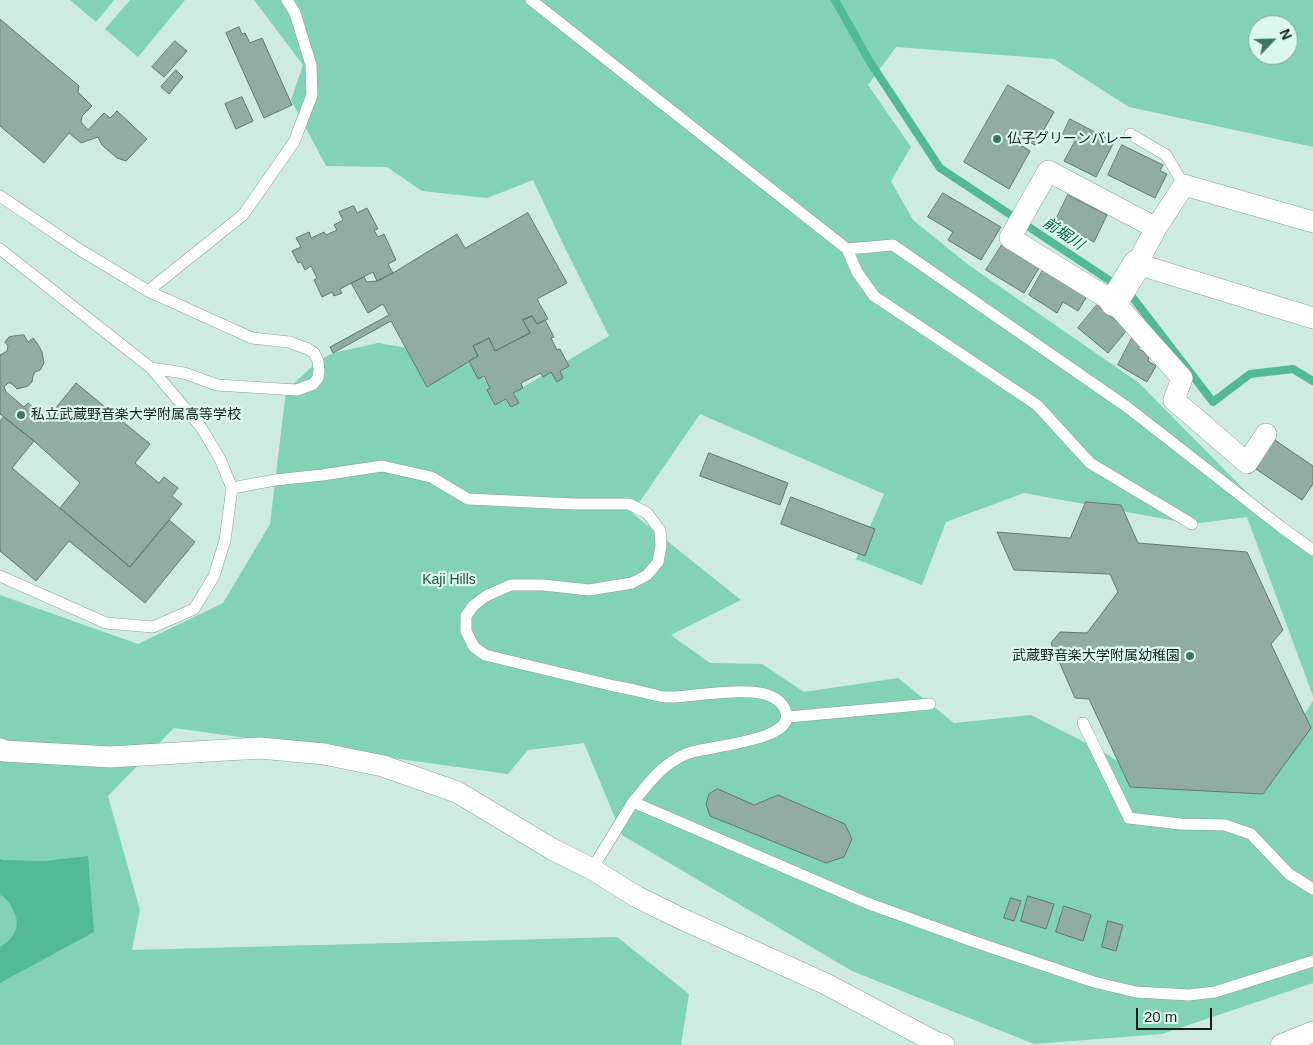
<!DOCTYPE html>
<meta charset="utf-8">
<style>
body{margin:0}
#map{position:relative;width:1313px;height:1045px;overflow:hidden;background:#ceebdf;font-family:Helvetica,sans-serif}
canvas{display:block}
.north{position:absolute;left:1248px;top:15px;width:50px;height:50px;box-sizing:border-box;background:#dbf8ec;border:1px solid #8ca299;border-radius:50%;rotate:66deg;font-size:14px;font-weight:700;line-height:20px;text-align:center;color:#16211c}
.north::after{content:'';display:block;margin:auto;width:18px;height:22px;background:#3b7762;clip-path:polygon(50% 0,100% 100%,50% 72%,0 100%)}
.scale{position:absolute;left:1136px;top:1008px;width:76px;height:22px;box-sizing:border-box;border:2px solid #16211c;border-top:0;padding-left:6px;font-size:15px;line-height:18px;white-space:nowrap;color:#16211c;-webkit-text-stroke:4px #dbf8ec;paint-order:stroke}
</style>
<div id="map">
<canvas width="1313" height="1045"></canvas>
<div class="north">N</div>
<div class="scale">20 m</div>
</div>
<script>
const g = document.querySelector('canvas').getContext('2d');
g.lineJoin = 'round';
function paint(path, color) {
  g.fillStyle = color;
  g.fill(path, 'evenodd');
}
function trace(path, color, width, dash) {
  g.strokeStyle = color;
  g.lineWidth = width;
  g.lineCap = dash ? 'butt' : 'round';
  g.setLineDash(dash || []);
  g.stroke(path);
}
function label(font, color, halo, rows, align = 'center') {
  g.font = font + ' Helvetica,"Noto Sans JP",sans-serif';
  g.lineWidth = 4.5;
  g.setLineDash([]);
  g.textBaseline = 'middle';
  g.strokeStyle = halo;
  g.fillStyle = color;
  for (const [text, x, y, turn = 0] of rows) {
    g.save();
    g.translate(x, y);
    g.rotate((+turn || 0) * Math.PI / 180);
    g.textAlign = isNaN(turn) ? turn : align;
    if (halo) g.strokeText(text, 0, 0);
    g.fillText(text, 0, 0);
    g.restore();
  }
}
const green = new Path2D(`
 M70,0h44l-18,22z
 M130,0h55l-47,57 -33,-28z
 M254,0h1059v147l-184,-40 -75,-48 -158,-12 -28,38 43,62 -20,34 22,39 57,46 169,117 142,144 32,23v146l-66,-179 -55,7 -168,-31 -78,29 -24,63 -66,-26 28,-65 -184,-80 -68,99 109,87 -70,35 39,28 52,1 42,28 94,-14 56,45 77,-8 71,36 40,26 126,-9 45,-67v282l-151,51 -128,10 -182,-73 -230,-136 -38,-92 -56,7 -20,24 -334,-46 -66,68 32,114 -8,40 485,-13 72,57 -8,51h-681v-450l138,49 85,-41 47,-79 16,-133 32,-30 15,-8 45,-10 89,15 36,44 10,-9 96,-57 -45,-90 -31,-66 -46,18 -65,-7 -35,-24 -61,-1 -35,-66 12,-35zM1258,25h30v30h-30z`);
const water = new Path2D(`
 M88,856l6,76 -94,51v-36c17,-10 22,-24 11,-41 -3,-5 -6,-9 -11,-11v-36l3,1 43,1z`);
const stream = new Path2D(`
 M835,0l35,62 70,106 190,126 83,108 37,-28 43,-5 20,12`);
const building = new Path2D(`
 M0,19l79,67 -1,6 14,14 -10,10 -1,6 7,8 16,-17 6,5 7,-7 30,28 -21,22 -9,-3 -15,-13 -4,-8 -17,6 -12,-10 -25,30 -44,-37z
 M239,27l3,7 3,-1 5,10 12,-5 30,67 -28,13 -38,-85z
 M175,41l12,10 -23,26 -12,-10z
 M176,70l7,7 -14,17 -8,-7z
 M1008,85l46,27 -19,33 -16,-9 -3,6 14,9 -21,38 -45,-27z
 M242,97l11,24 -17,8 -11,-25z
 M1070,119l44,23 -18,35 -32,-16 11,-20 -12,-7z
 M1122,145l41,20 -3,6 7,3 -12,24 -47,-23z
 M943,193l58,34 -20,33 -33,-20 5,-8 -25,-15z
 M1068,195l39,20 -13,27 -39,-20z
 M354,206l3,7 10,-5 11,21 -4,1 4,7 6,-3 12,26 -8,4 5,9 -16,8 -4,-9 -33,17 2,4 -8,3 -2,-4 -10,5 -8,-17 3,-2 -6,-12 -6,4 -4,-8 -3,1 -6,-12 9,-4 -5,-9 13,-6 2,6 13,-6 2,3 11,-5 -3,-5 9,-5 -4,-8z
 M528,213l39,70 -30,16 11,20 -11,5 -5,-8 -9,4 7,13 -35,18 -6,-13 -16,8 5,10 -51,31 -36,-66 -58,32 -3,-6 59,-32 -6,-11 -15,9 -17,-30 13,-6 3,5 10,-1 16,-8 64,-39 8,14z
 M1002,245l37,23 -15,25 -38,-23z
 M1043,270l44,26 -9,15 -15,-9 -6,11 -28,-18z
 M1097,305l30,25 -19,23 -30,-25z
 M532,316l5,8 8,-4 9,17 -3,1 6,12 3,-1 9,17 -9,5 3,7 -6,4 -6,-10 -8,5 -2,-4 -20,10 2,5 -10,5 6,10 -8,4 -5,-8 -11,6 -8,-15 3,-2 -6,-12 -6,3 -9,-18 9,-5 -5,-10 16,-8 6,13 35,-18 -7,-13z
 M24,335l4,7 5,-4 4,5 5,9 2,11 -4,7 -5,2 -2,4 -1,6 -4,4 -11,3 -6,-6h-3l-4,4 2,5 18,15 4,-4 19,16 29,-36 74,61 -15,19 24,20 5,-6 14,11 -6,8 10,8 -52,63 -70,-59 20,-25 -46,-42 -34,-27v-59l7,-4 1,-5 -3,-4 4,-5z
 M1132,338l10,5 -4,6 11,5 -1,7 8,5 -9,16 -29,-17z
 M4,417l30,24 -22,27 118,99 39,-47 26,22 -50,61 -76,-62 -33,40 -36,-30v-130z
 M1266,434l47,32v18l-11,16 -55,-37z
 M709,453l79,30 -8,22 -80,-29z
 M791,497l84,32 -10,27 -84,-32z
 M1086,502l35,3 17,38 109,9 36,78 -12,14 40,84 -48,66 -133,-7 -41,-88 -14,-1 -24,-55 9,-11 27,1 31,-41 -8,-18 -96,-4 -17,-38 73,6z
 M718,789l36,16 24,-10 67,29 7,15 -8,18 -18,6 -116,-47 -4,-12 3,-10z
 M1028,896l26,8 -8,25 -25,-8z
 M1011,898l10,3 -7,20 -10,-3z
 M1064,906l27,9 -8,26 -27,-9z
 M1108,921l15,4 -7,26 -14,-4z`);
const lane = new Path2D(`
 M531,0l316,249 10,23 17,24 163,109 53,58 102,61
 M1130,134l36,21 18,30
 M0,196l77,52 71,43 104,47 37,4 19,7 6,4 4,8 1,9 -1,8 -5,6 -16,6 -80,-5 -33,-12 -33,-5 -151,-119
 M847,249l46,-4 234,162 154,120 32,23
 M148,291l95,-76 51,-73 18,-47 -1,-30 -16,-52 -8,-13
 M151,368l50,59 19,32 12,29
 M0,576l106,47 47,4 41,-18 20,-33 11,-36 7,-52 43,-8 47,-5 60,-9 49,11 37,22 105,5h56l18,9 13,17 1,16 -3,16 -11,13 -15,8 -43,7 -46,-5h-32l-25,11 -13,10 -7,10v15l8,16 11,8c43,10 86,21 129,31 12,2 25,5 37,8 5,1 10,3 15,3 28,2 109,-21 120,15 10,30 -83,34 -100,42 -26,12 -35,27 -53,48l234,101 108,39 119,40 42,10 53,3 26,-3 98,-31
 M788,717l142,-13
 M1083,723l46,95 51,6 45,1 26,9 38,40 24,15
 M592,869l41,-67`);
const street = new Path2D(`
 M1313,222l-129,-37 -28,43 -19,36 176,54
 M1156,228l-108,-57 -38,67 104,64 68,76 -8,22 73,63 19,-29
 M0,749l4,2 106,6 150,-9 64,6 59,12 74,26 95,57 40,20 45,28 45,22 144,65 109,58 9,3
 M1281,1045l32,-13`);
const secondary = new Path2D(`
 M1114,302l23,-38`);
const markers = [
 [997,139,5,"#3b7762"],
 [21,415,5,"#3b7762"],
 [1190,656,5,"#3b7762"]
];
const poiNames = [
 ["仏子グリーンバレー",1007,139],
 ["私立武蔵野音楽大学附属高等学校",31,415],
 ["武蔵野音楽大学附属幼稚園",1180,656,"right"]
];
const parkNames = [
 ["Kaji Hills",449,580]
];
const waterNames = [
 ["前堀川",1063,234,34]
];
paint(green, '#81d3b4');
paint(water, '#53b996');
trace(stream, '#53b996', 8);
paint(building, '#91aca1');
trace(building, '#607a70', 1);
trace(lane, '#87a397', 12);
trace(street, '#87a397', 22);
trace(secondary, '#87a397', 29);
trace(lane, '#fff', 11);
trace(street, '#fff', 21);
trace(secondary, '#fff', 28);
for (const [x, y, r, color] of markers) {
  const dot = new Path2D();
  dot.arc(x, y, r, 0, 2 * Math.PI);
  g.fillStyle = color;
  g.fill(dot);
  trace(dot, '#dbf8ec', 2);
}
label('14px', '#16211c', '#dbf8ec', poiNames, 'left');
label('14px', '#265142', '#dbf8ec', parkNames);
label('italic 15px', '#005842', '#dbf8ec', waterNames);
</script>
